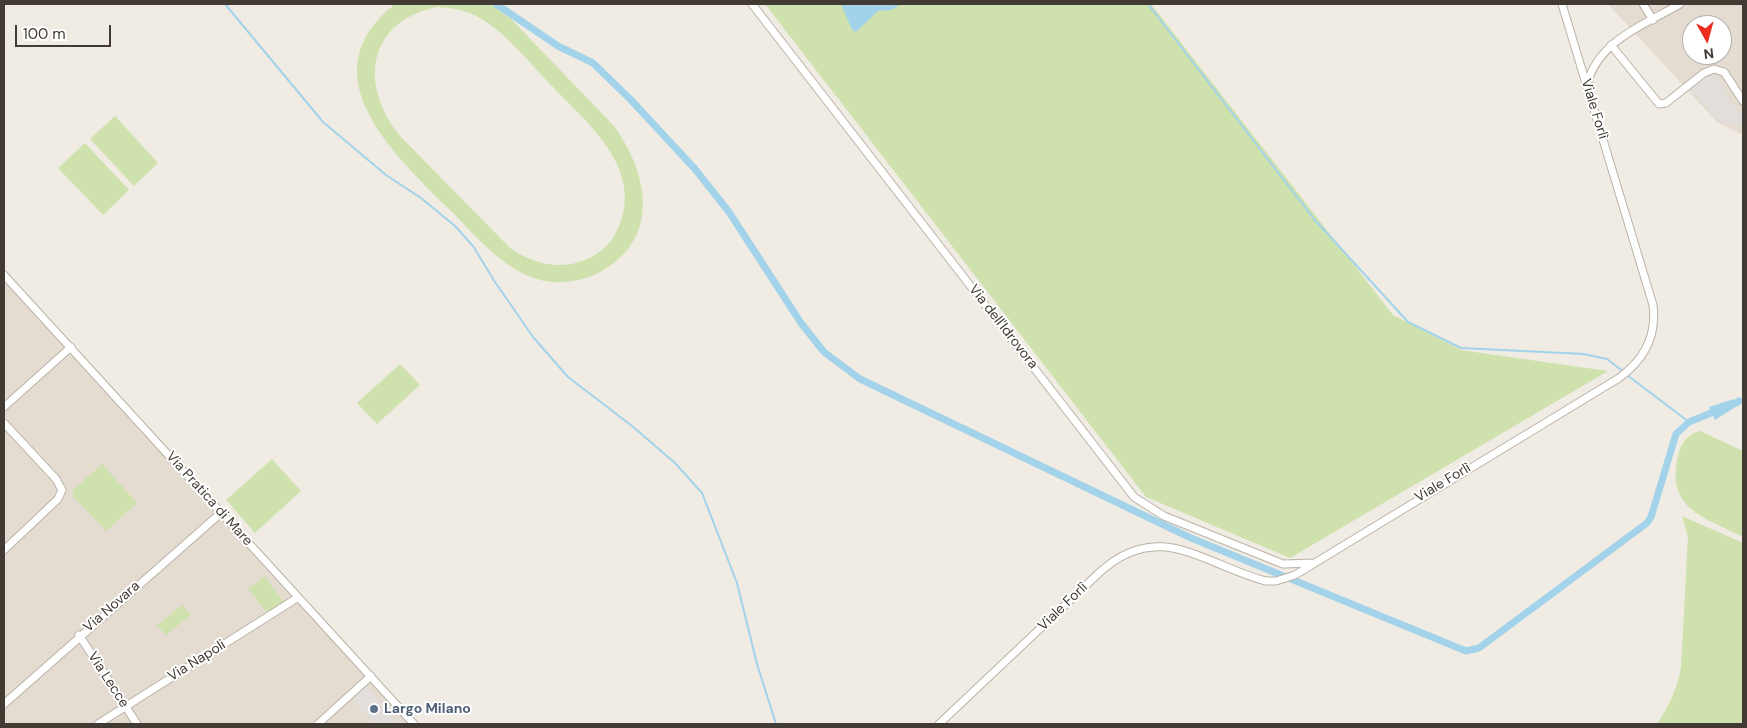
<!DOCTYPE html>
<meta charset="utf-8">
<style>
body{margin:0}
#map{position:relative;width:1747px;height:728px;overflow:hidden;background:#f0ebe3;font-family:"DM Sans",sans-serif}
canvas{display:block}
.frame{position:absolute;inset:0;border:5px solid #413b34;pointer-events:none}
.north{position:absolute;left:1682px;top:15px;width:50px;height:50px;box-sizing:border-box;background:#fff;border:1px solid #b3b1ae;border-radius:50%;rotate:173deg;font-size:14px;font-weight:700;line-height:20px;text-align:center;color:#413b34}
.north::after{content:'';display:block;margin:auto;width:18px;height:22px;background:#eb2c1f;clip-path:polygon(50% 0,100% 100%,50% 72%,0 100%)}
.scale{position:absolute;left:15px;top:25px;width:96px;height:22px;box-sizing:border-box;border:2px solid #413b34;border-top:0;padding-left:6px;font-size:15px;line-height:18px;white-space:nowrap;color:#413b34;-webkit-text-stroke:4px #fff;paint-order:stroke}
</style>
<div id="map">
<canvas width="1747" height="728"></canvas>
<div class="frame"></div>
<div class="north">N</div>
<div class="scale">100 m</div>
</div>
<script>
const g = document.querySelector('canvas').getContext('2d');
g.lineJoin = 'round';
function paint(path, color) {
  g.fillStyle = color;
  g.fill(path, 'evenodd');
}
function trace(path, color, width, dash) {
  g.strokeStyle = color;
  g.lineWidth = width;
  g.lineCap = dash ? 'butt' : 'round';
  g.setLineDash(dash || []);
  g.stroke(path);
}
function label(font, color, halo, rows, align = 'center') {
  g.font = font + ' "DM Sans",sans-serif';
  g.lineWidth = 4;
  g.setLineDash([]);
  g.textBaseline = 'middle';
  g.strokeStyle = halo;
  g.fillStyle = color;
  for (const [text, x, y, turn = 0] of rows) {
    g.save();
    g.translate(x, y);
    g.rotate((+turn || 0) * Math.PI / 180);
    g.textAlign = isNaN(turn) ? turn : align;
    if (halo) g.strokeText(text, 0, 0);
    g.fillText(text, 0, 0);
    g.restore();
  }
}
const residential = new Path2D(`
 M1608,4h135v131l-26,-13zM1692,25h30v30h-30z
 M4,281l299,324 108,119h-407z`);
const green = new Path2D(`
 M395,4h95l21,15 103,107c36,50 47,116 -18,148 -17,8 -41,11 -59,5 -35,-11 -61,-43 -86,-68 -55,-55 -146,-136 -56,-207zM437,7c16,1 29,3 43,11 27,16 48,43 69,65 36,38 95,84 70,143 -6,16 -19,28 -34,34 -27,11 -53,3 -75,-12l-108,-110c-43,-50 -37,-116 35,-131z
 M765,4h386l242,311 68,35 147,21 -318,187 -144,-61z
 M115,116l43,47 -24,23 -44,-47z
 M85,143l44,47 -26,25 -45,-47z
 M400,364l20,21 -43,39 -20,-21z
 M1700,431l43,20v86c-40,-21 -77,-27 -65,-82 3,-12 10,-21 22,-24z
 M272,459l29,32 -46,42 -29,-33z
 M102,464l35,39 -31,28 -34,-36 2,-2 -2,-2z
 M1682,516l61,27v181h-86c12,-18 20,-35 24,-57l7,-130z
 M264,576l20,26 -16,12 -20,-25z
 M182,605l9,10 -25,20 -9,-10z`);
const parking = new Path2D(`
 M1713,70l25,44 5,-3v15l-23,-4 -31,-34z
 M366,687l34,37h-30v-5l-17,-20z`);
const water = new Path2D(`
 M841,4h61l-11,6 -13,1 -22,21 -4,-2z
 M1734,399l3,7 -22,14 -6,-13z`);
const stream = new Path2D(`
 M225,4l98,118 63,53 35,23 34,28 18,20 22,36 38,55 35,40 64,49 43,37 27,30 35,90 20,81 19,60
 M1148,4l166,215 94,103 53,26 123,6 23,5 17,13
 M1627,375l62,47`);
const canal = new Path2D(`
 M496,4l62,42 35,17 38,37 64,69 34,43 72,111 23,29 36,27 331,159 275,113 13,-3 168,-125 4,-6 25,-83 13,-12 22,-9
 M1736,403l3,-2`);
const minor = new Path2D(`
 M752,4l382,493 30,19 109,44 10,4 31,-1
 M1643,4l10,16
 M1611,45l48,59 7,-1 38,-30 10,-4 10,3 19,29
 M1587,84c12,-44 57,-59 93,-80
 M4,275l410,449
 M4,407l67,-60
 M4,423l52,56 6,11 -4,9 -54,51
 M79,635l58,89
 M4,704l218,-192
 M98,724l199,-126
 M318,724l53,-48
 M939,724l161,-152c60,-54 104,-7 166,9h10l19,-6 324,-197c25,-18 38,-42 34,-73l-91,-301`);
const markers = [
 [374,709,5,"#5c6f8a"]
];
const streetNames = [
 ["Viale Forlì",1594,109,73],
 ["Via dell'Idrovora",1003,327,52],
 ["Viale Forlì",1443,483,-31],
 ["Via Pratica di Mare",209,499,48],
 ["Via Novara",112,607,-41],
 ["Viale Forlì",1063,607,-44],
 ["Via Napoli",197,661,-32],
 ["Via Lecce",108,680,57]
];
const serviceNames = [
 ["Largo Milano",384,709]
];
paint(residential, '#e4dcd1');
paint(green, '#cfe2ae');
paint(parking, '#e1dedb');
paint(water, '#a2d3ea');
trace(stream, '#a2d3ea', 2);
trace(canal, '#a2d3ea', 7);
trace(minor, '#bbb2a7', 9);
trace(minor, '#fff', 7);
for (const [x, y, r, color] of markers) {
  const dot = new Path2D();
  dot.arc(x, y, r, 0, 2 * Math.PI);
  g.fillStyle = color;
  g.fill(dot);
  trace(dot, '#fff', 2);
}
label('14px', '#413b34', '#fff', streetNames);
label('bold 14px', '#4e5e75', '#fff', serviceNames, 'left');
</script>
